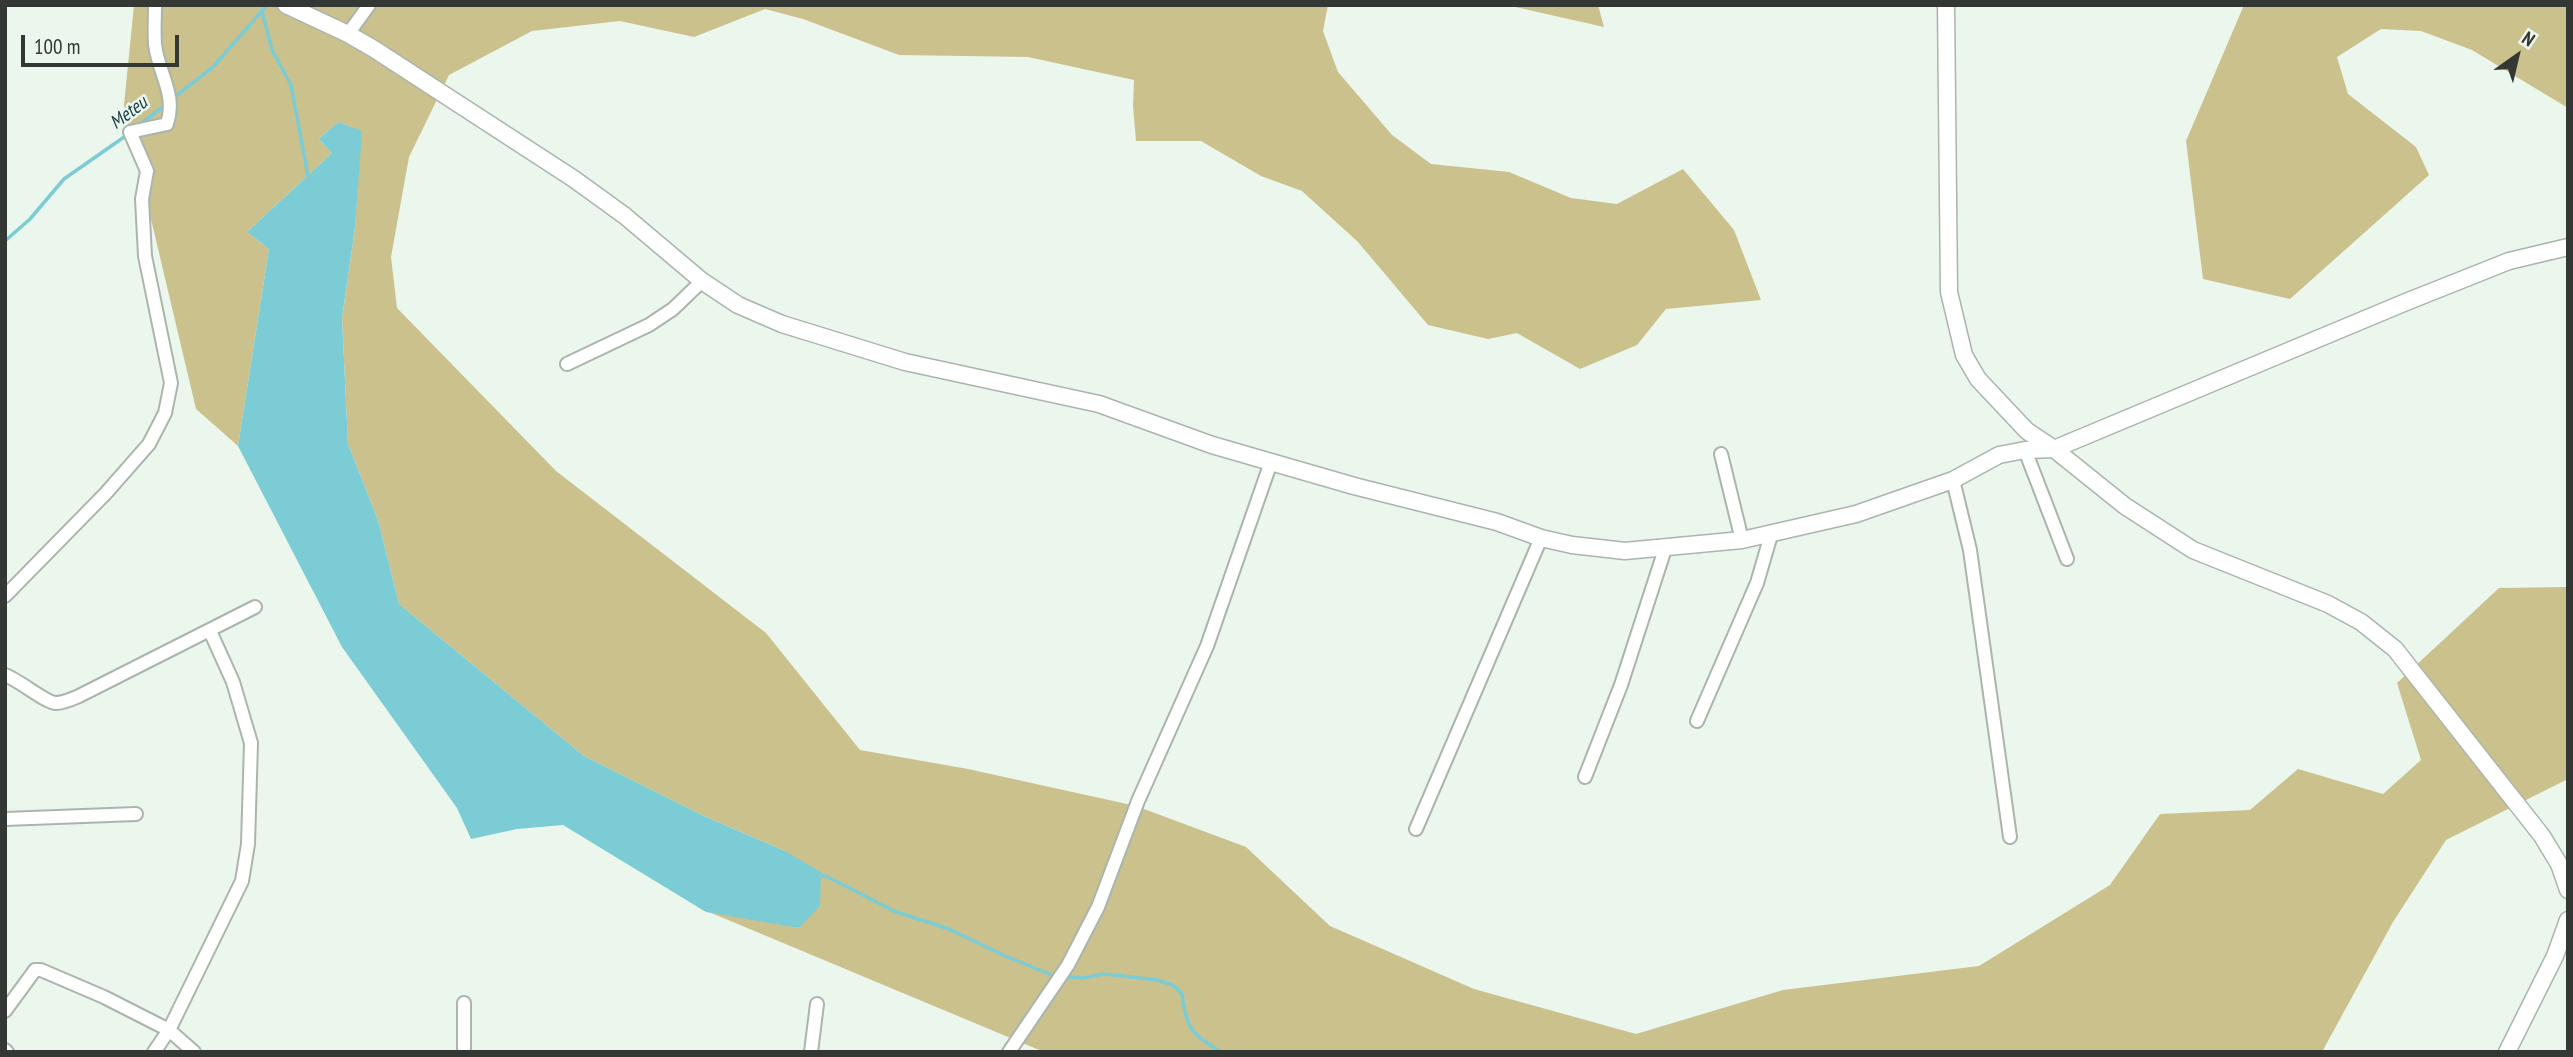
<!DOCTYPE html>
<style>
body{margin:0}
#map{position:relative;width:2573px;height:1057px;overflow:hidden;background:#ebf6ed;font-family:"PT Sans Narrow",sans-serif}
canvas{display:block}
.frame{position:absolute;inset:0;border:7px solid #333834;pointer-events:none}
.north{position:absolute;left:2482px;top:21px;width:70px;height:70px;-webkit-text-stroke:5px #ebf6ed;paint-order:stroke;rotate:34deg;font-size:19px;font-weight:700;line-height:28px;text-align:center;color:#333834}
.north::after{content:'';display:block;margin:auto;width:24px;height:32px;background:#333834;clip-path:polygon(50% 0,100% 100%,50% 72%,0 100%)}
.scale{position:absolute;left:21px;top:35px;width:158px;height:32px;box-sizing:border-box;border:4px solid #333834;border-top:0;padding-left:9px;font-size:21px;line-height:24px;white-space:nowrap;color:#333834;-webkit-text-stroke:5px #ebf6ed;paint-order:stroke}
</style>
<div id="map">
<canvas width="2573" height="1057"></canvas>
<div class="frame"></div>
<div class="north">N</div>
<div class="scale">100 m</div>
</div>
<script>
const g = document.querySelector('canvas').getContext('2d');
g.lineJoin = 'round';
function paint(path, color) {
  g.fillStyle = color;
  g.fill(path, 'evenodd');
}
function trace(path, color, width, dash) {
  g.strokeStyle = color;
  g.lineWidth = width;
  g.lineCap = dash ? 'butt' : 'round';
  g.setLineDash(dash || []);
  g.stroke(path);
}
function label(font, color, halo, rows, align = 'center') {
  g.font = font + ' "PT Sans Narrow",sans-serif';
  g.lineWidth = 5;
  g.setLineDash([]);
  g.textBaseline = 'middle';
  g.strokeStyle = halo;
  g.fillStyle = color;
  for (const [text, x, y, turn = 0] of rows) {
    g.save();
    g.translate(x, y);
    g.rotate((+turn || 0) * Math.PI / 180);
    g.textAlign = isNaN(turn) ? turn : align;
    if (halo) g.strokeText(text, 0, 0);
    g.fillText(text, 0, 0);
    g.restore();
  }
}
const green = new Path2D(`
 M134,5h1194l-5,26 15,41 54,63 39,29 78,8 62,26 46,6 66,-35 51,61 27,70 -95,9 -29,36 -57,24 -63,-36 -29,6 -60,-14 -70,-83 -56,-51 -41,-15 -60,-35h-65l-3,-35 1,-26 -106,-23 -129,-2 -96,-36 -38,-10 -71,28 -74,-16 -88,10 -83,44 -40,82 -18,100 6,51 159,163 210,162 94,117 108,19 168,37 110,41 84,79 144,63 162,45 147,-44 196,-24 131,-81 50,-71 90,-4 48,-41 85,25 38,-34 -24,-77 102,-95 69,-1v192l-122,61 -53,82 -71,130h-1278l-347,-145 102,21 -14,-77 -79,-34 -122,-61 -185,-152 -21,-84 -30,-76 -6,-126 13,-90 6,-97 -23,-9 -19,17 13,14 -85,79 22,17 -31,197 -42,-37 -72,-304z
 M1510,5h88l6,22 -93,-21z
 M2244,5h324v103l-96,-58 -51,-19 -40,-2 -44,28 11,37 68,53 13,28 -139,124 -87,-20 -17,-138z`);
const water = new Path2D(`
 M338,122l24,9 -7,97 -13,90 6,126 30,76 21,84 185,152 122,61 79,34 36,21 -1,34 -21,22 -93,-16 -143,-87 -46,4 -46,10 -14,-31 -115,-161 -104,-201 31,-197 -22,-17 85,-79 -13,-14z`);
const stream = new Path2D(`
 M262,11l10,39 19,35 18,96
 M171,100l42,-33 54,-62
 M138,126l27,-21
 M5,241l25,-22 34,-40 63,-44
 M817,876h9l68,35 55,18 56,27 52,21
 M1065,977l18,1 21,-4 53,6 16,5 9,9c4,35 10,40 39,58`);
const minor = new Path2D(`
 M348,34l21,-29
 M567,364l82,-39 24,-16 29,-28
 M2025,450l42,109
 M1721,454l21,86
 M1953,480l17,70 40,287
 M5,596l101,-103 43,-49 16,-31 6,-30 -26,-127 -3,-57 5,-28 -17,-39 37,-8c10,-30 -9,-51 -12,-80 -1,-13 0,-26 0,-39
 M5,675c14,5 41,28 51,28 7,0 16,-4 23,-7l176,-89
 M1697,721l60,-138 14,-48
 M1585,777l36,-92 44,-136
 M5,819l131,-5
 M1416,829l125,-291
 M464,1003v49
 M5,1011l30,-41h6l63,27 65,33 25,22
 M5,1050l2,2
 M154,1052l15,-22 73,-149 6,-37 3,-101 -18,-61 -23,-51
 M811,1052l6,-48
 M1009,1052l59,-87 30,-58 40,-106 69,-155 64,-184`);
const tertiary = new Path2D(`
 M286,5l62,29 26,15 200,130 51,37 77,65 36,24 44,19 123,38 194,42 113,41 142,41 143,36 44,16 31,7 53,6 117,-11 114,-26 97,-34 46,-25 26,-5 29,-1 352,-147 103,-41 59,-14
 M1946,5l3,287 15,63 14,24 49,52 27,18 71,57 68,44 135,54 33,18 34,27 147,187 17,28 9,26
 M2507,1052l48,-96 13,-36`);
const waterNames = [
 ["Meteu",129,113,-37]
];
paint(green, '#cbc18d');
paint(water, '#7bccd4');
trace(stream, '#7bccd4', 3.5);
trace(minor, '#aab5ac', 16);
trace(tertiary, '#aab5ac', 19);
trace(minor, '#fff', 12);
trace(tertiary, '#fff', 16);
label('italic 19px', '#194044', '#ebf6ed', waterNames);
</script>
